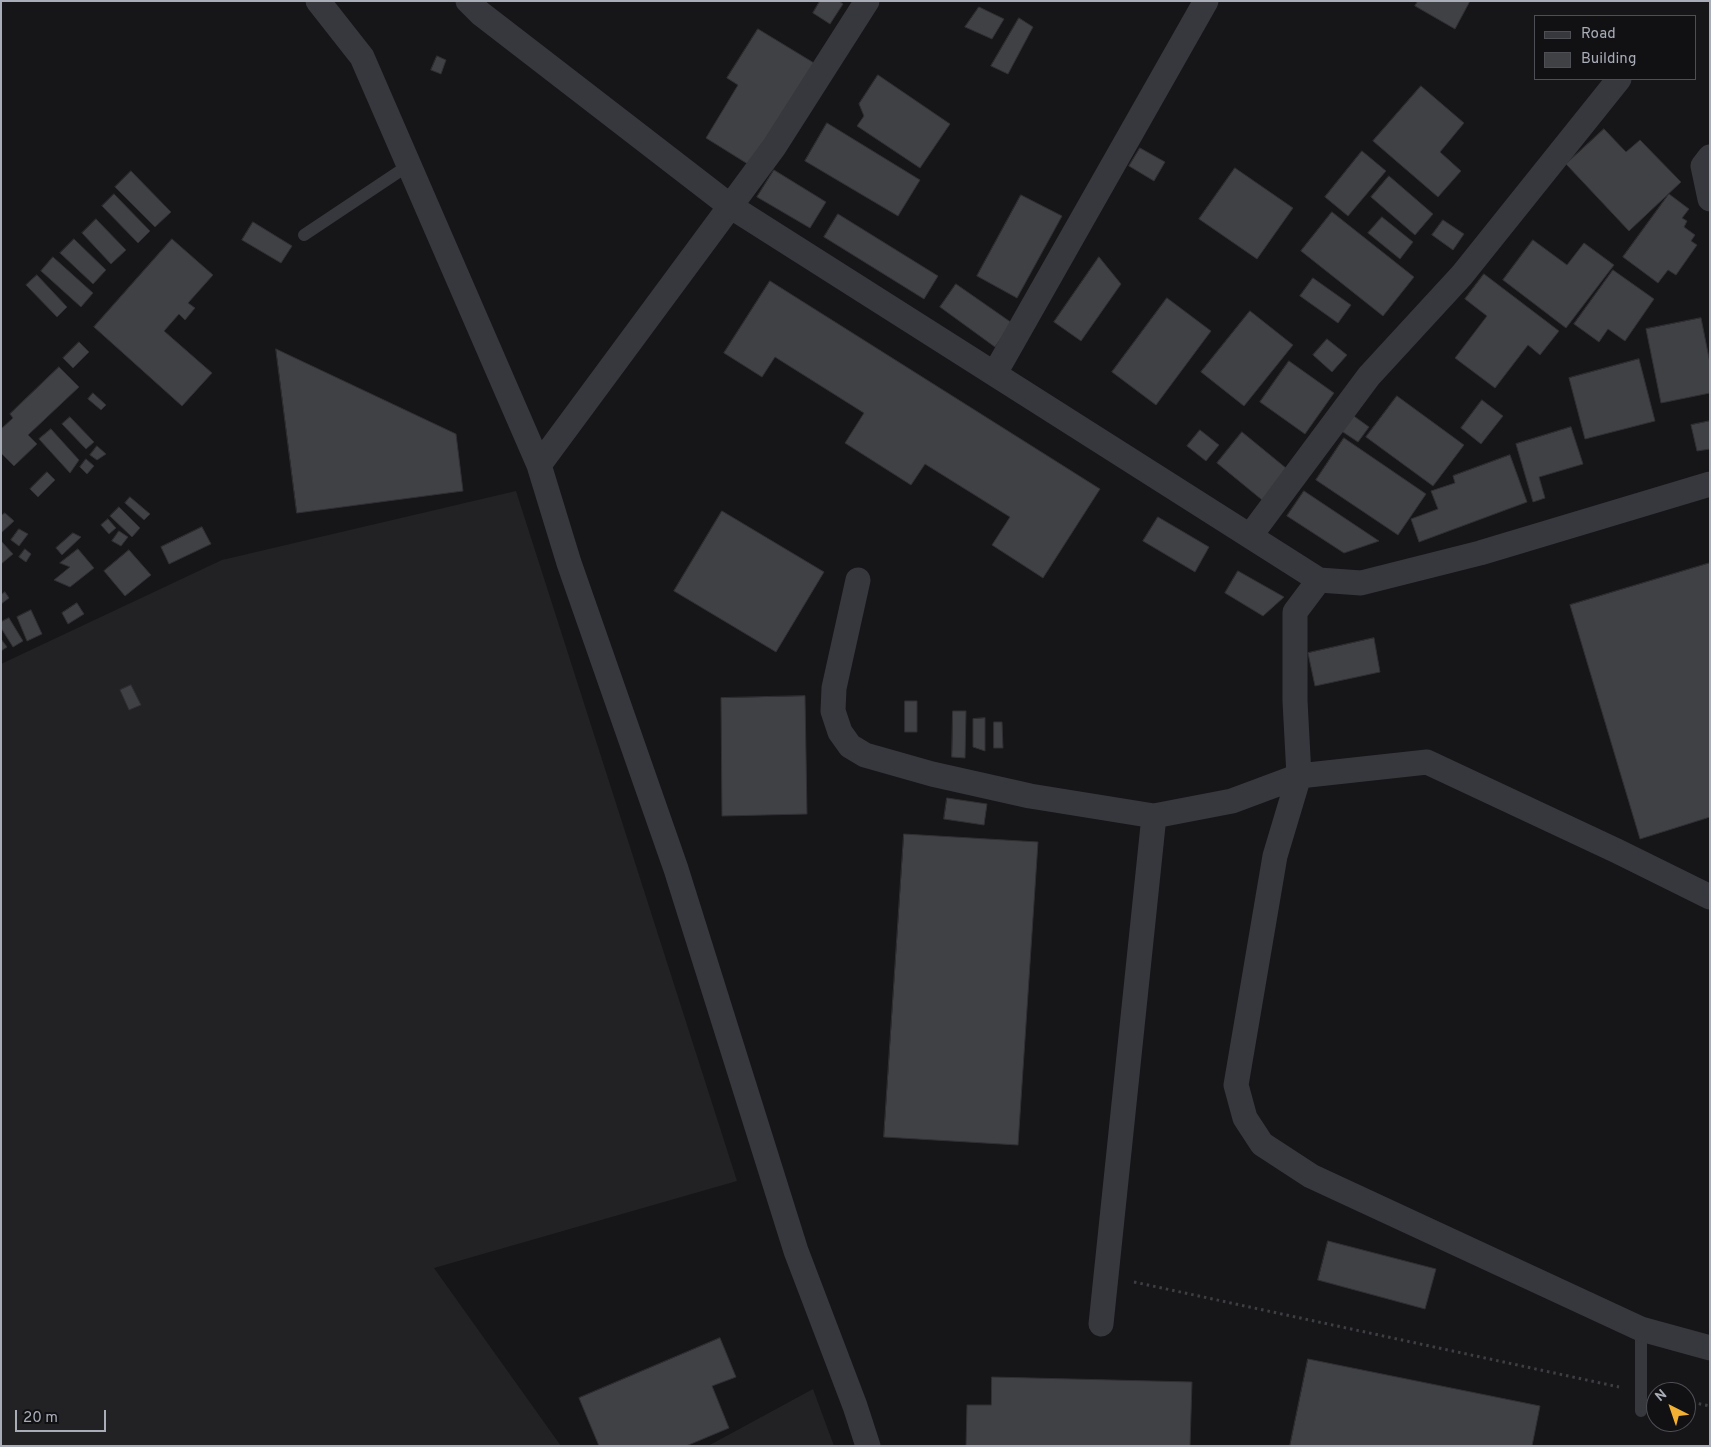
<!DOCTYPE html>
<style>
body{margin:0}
#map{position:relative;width:1711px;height:1447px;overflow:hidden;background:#161618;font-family:Overpass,sans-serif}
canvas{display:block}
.frame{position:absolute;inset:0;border:2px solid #a8adb8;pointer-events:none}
.legend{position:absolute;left:1534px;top:15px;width:162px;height:65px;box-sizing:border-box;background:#111113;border:1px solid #4d4f55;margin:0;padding:6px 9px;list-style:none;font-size:15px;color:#a8adb8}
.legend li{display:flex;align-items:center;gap:10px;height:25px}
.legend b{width:25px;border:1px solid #4d4f55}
.north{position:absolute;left:1646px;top:1382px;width:50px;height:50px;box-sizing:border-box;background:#111113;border:1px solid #4d4f55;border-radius:50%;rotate:319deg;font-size:14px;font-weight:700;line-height:20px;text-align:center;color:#a8adb8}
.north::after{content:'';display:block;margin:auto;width:18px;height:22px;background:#f2b134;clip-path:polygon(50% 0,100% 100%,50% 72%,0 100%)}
.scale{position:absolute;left:15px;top:1410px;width:91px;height:22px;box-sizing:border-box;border:2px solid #a8adb8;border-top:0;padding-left:6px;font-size:15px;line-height:18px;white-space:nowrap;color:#a8adb8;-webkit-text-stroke:4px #111113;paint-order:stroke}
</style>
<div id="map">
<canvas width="1711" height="1447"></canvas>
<div class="frame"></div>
<ul class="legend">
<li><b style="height:6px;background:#37383d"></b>Road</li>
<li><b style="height:14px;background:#404145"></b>Building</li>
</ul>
<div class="north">N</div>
<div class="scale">20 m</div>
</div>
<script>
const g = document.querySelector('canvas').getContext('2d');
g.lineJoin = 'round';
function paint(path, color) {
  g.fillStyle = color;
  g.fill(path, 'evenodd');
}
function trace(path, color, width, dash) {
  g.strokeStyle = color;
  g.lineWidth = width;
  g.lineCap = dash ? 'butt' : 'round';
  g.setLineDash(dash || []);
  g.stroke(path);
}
const built = new Path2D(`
 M516,491l221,690 -303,87 127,178h-560v-782l221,-104z
 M813,1389l21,57h-126z`);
const building = new Path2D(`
 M820,1h19l4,3 -13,20 -17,-11z
 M1418,1h52l-15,28 -40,-23z
 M979,7l25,12 -12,20 -27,-12z
 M1019,18l14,9 -25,47 -17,-8z
 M758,29l56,34 -63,103 -45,-28 32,-53 -11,-7z
 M437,56l9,4 -5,14 -10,-4z
 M878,75l72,49 -30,44 -63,-42 7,-10 -5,-12z
 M1421,86l43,37 -24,29 21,19 -23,26 -65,-56z
 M827,123l93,57 -22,36 -93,-55z
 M1604,129l22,23 14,-12 41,42 -52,49 -63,-67z
 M1140,148l25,14 -11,19 -25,-15z
 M1362,151l24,20 -38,45 -23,-19z
 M1235,168l58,40 -36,51 -58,-40z
 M774,170l52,32 -16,26 -53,-31z
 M131,171l40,41 -16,15 -40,-40z
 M1389,176l44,38 -18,21 -44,-38z
 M114,194l36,37 -12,12 -36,-37z
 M1669,194l20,15 -7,9 5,3 -3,6 11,8 -4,6 6,4 -21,30 -8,-5 -10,13 -35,-26z
 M1021,195l41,21 -45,82 -40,-22z
 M1332,212l82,65 -31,39 -82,-65z
 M838,214l100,62 -14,23 -100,-62z
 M1382,217l31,25 -13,17 -32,-26z
 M96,219l30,31 -15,14 -29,-31z
 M1443,220l21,14 -11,16 -21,-15z
 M253,222l39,24 -11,17 -39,-23z
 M74,239l32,31 -13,14 -33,-31z
 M172,239l41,36 -25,28 7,5 -10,12 -6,-6 -15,17 48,42 -30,33 -88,-79z
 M1533,240l34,25 17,-22 30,22 -48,63 -63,-48z
 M53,257l40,36 -12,14 -40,-36z
 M1099,257l22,27 -40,57 -27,-19z
 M1613,270l41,29 -29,42 -17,-12 -9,13 -25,-18z
 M1484,274l75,57 -19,24 -12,-10 -33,43 -40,-30 32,-42 -22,-17z
 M37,275l30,32 -10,10 -31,-32z
 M1313,278l38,27 -13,18 -38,-27z
 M770,281l330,208 -57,89 -51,-33 18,-28 -85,-53 -14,21 -66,-42 19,-30 -89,-56 -13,20 -38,-24z
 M956,284l56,39 -17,24 -55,-40z
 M1167,298l44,33 -55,74 -44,-33z
 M1250,311l43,34 -49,61 -43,-34z
 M1701,318l9,45v30l-49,10 -15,-74z
 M1327,339l20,16 -15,17 -19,-17z
 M79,342l10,10 -16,16 -10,-10z
 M276,349l180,85 7,57 -166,22z
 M1639,359l16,62 -70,18 -16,-61z
 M1289,361l45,32 -29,41 -45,-32z
 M59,367l20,20 -51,48 9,9 -23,22 -13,-13v-24l12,-11 -3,-4z
 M93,393l13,12 -5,5 -13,-11z
 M1397,396l67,49 -31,41 -67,-49z
 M1482,400l21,16 -22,28 -20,-16z
 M1351,414l18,13 -11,15 -18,-12z
 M70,417l24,25 -8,7 -24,-25z
 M1710,421v28l-13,2 -6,-26z
 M1571,427l12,37 -44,13 6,21 -12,4 -17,-58z
 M51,429l28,31 -9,13 -31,-34z
 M1200,430l19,15 -13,16 -19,-15z
 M1242,432l50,41 -25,31 -50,-41z
 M1344,438l82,56 -28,41 -82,-55z
 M97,446l9,8 -9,6 -7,-5z
 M1510,455l17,47 -108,40 -8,-23 27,-10 -7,-18 24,-8 -2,-7z
 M86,459l8,7 -7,8 -7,-7z
 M47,472l8,8 -17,17 -8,-8z
 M1304,491l75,50 -35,12 -57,-37z
 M130,497l20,17 -6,6 -19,-17z
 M119,507l21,21 -8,9 -22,-21z
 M722,511l102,61 -48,80 -102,-61z
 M5,513l9,8 -13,12v-17z
 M1158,517l51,30 -14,25 -52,-31z
 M108,519l8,9 -7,6 -8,-9z
 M202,527l9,17 -42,20 -8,-17z
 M19,529l9,5 -9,12 -8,-6z
 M119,531l9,6 -7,9 -9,-5z
 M73,533l8,4 -19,18 -6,-7z
 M2,542l11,12 -12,10v-21z
 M25,549l6,5 -5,8 -7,-5z
 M78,549l16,19 -24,19 -16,-7 16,-13 -10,-4z
 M129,550l22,25 -26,21 -21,-25z
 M1710,563v254l-70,22 -70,-234z
 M1238,571l46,26 -21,19 -38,-23z
 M5,592l4,6 -8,6v-9z
 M77,603l7,11 -16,10 -6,-11z
 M31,610l11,24 -15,7 -10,-24z
 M9,618l14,23 -10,6 -12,-19v-6z
 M1374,638l6,34 -65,14 -7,-33z
 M1,639l6,8 -6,4z
 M131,685l10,20 -12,5 -9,-20z
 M805,696l2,118 -85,2 -1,-118z
 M905,701h12v31h-12z
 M953,711h13l-1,47 -13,-1z
 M985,718v33l-12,-4v-28z
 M994,722h8l1,26h-9z
 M947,798l40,6 -3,21 -40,-6z
 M904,834l134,8 -20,303 -134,-8z
 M1328,1241l108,28 -11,40 -107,-29z
 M720,1338l16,39 -24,9 17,42 -43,18h-87l-20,-48z
 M1308,1359l232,47 -8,40h-242z
 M992,1377l200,5 -2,64h-224l1,-41h24z`);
const path = new Path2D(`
 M1134,1282l485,105
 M1686,1401l24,5`);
const service = new Path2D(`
 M304,235l105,-70
 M1641,1411v-82`);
const minor = new Path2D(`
 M318,1l44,56 177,408 30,98 107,306 120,382 59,155 13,40
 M468,1l12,12 250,193 589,374 42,3 119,-30 230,-69
 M1710,157l-7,9 7,33
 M995,373l211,-372
 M539,465l235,-318 93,-146
 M1250,536l119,-160 93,-101 157,-196
 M858,580l-24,108 -1,23 7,21 10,14 15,9 67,19 98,22 124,20 78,-15 67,-25 128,-14 190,89 93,46
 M1319,580l-24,32v89l4,75 -24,80 -39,229 9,33 17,26 49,32 330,153 69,19
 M1101,1324l53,-508`);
paint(built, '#222225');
paint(building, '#404145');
trace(building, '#303034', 1);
trace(path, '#3d3f44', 3, [2.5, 4]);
trace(service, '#37383d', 12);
trace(minor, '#37383d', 25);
</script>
